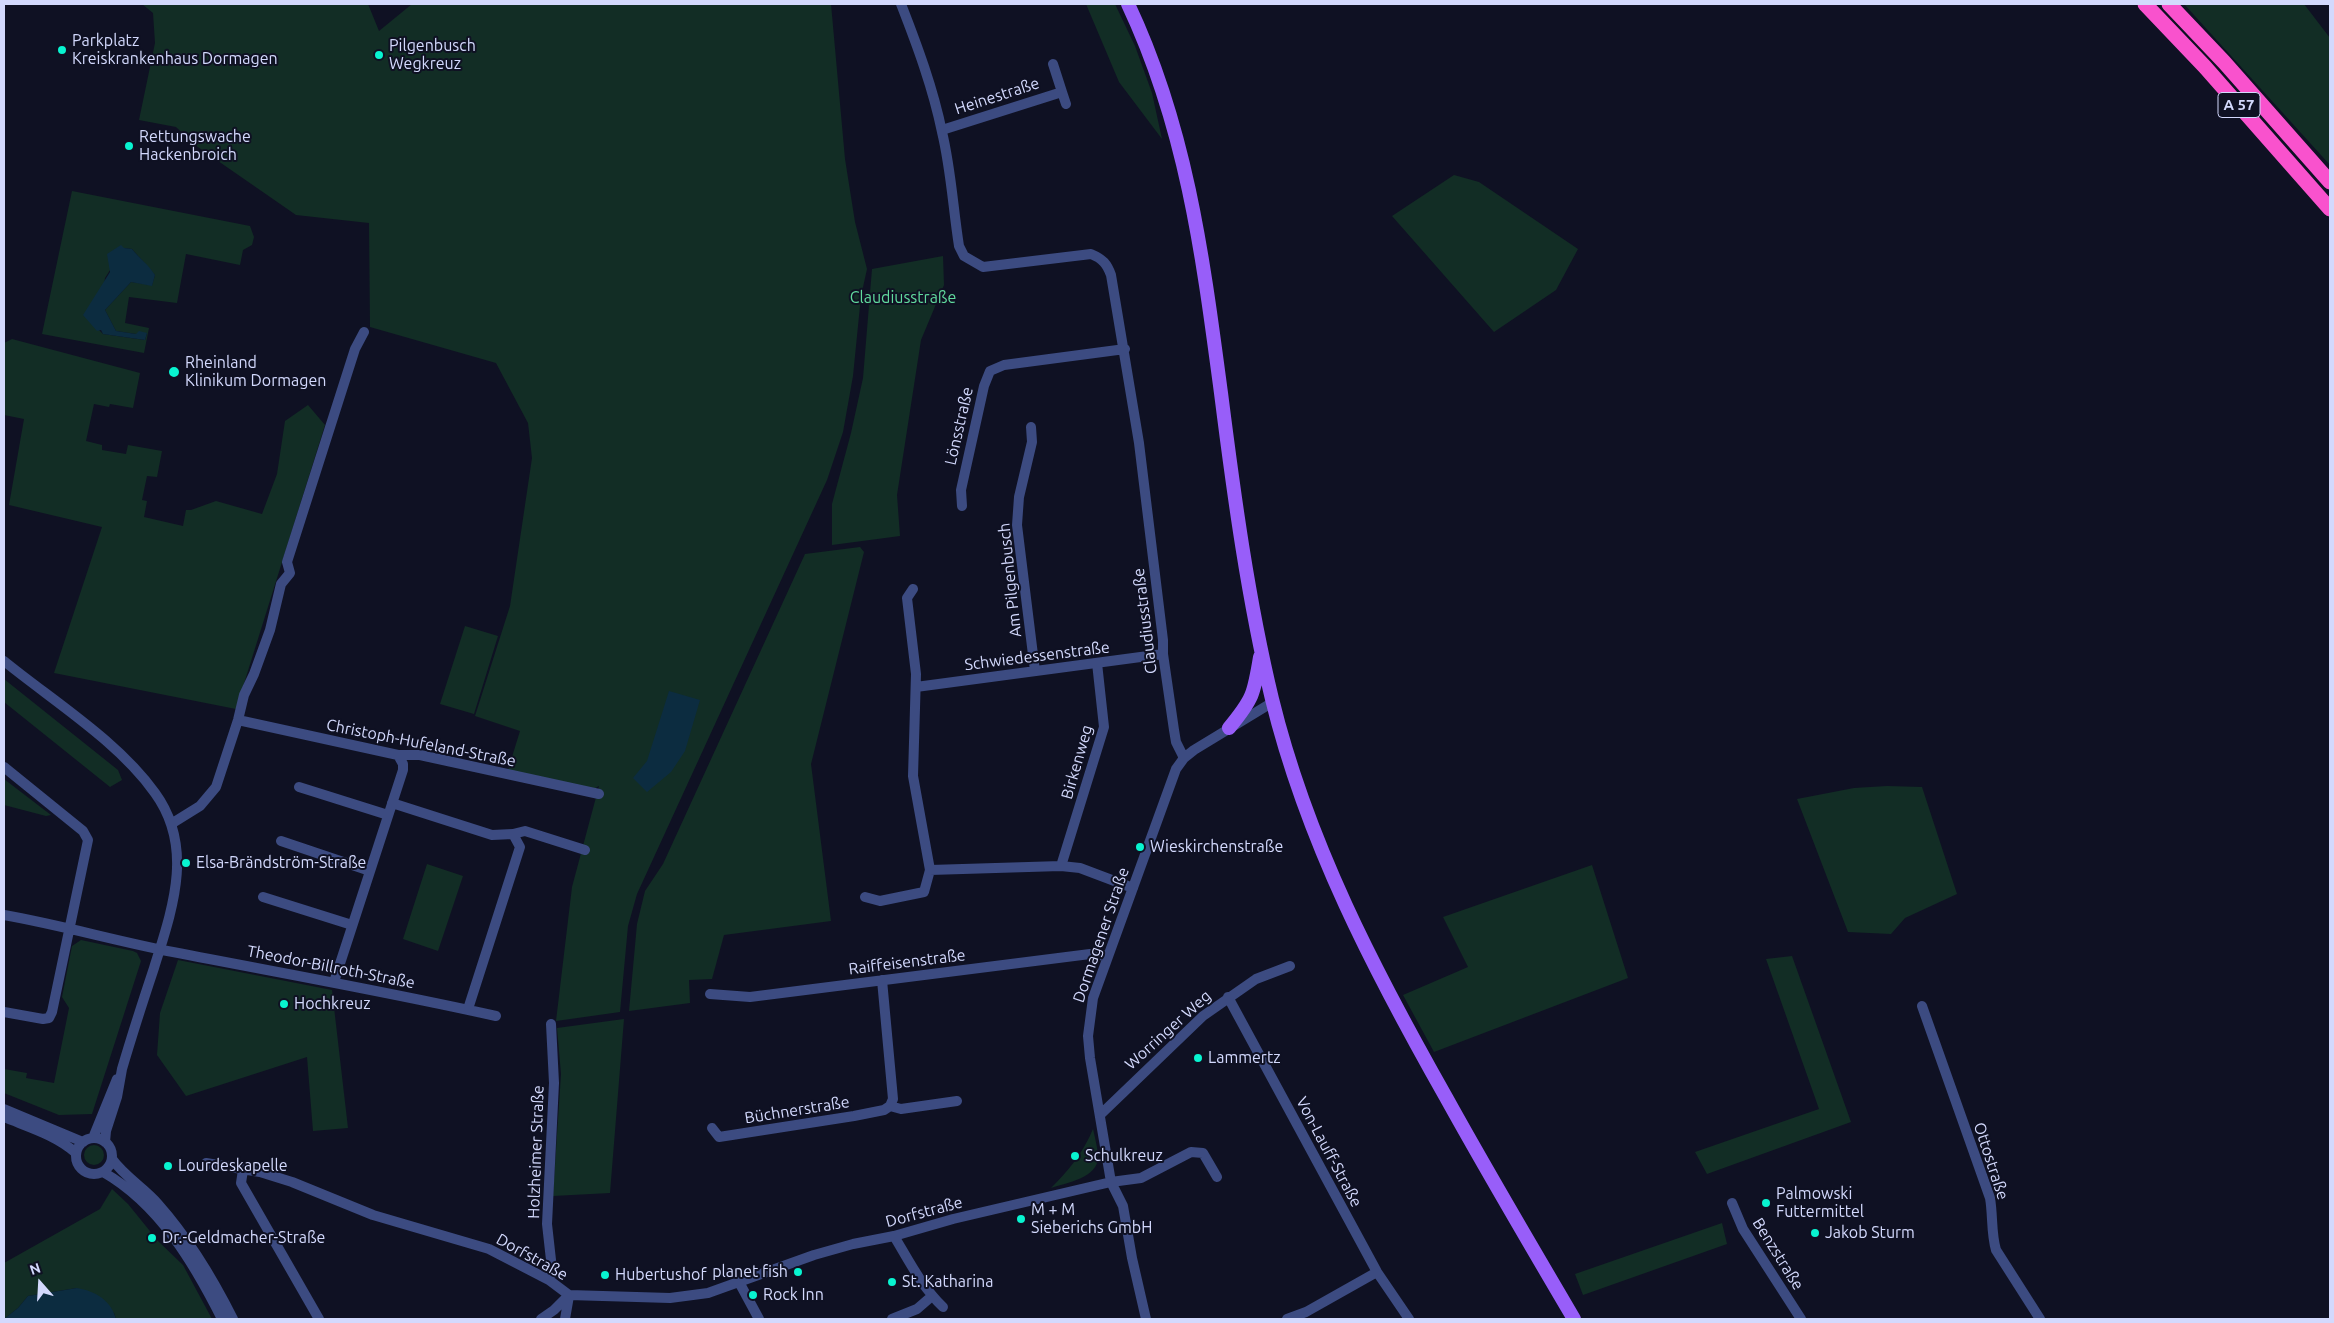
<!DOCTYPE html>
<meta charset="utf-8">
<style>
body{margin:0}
#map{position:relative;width:2334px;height:1323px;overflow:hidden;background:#0f1123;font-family:Ubuntu,sans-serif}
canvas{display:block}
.frame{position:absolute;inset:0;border:5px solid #d3d9fd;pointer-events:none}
.north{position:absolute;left:15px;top:1258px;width:50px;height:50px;-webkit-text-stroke:4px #0f1123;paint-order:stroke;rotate:341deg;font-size:14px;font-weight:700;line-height:20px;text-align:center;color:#d3d9fd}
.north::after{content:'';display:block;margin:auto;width:18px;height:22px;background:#d3d9fd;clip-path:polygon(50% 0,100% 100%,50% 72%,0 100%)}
</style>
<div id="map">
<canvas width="2334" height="1323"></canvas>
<div class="frame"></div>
<div class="north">N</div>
</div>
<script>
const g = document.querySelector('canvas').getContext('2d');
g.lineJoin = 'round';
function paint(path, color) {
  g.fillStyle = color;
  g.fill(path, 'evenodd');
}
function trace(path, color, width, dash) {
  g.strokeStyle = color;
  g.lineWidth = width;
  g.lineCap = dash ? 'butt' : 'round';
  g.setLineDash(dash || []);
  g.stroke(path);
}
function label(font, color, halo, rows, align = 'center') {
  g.font = font + ' Ubuntu,sans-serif';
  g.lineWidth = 4;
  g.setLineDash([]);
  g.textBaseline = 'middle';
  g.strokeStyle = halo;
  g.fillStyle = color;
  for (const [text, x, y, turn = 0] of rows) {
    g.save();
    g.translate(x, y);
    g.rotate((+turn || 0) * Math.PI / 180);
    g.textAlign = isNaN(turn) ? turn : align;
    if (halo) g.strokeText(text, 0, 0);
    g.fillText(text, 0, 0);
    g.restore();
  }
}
const green = new Path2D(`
 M142,4h226l11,27 33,-27h419l14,155 10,63 12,47 -6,27 -8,80 -10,56 -16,48 -190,414 -9,32 -8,86 -64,9 16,-134 27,-101 -7,4 -85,-17 13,-42 -45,-15 35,-110 22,-148 -4,-35 -32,-60 -126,-36 -1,-104 -73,-8 -101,-70 -19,-18 -37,-7 16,-77 -2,-30z
 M1086,4h29l20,42 17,47 10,46 -43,-57z
 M2184,4h120l26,34v127z
 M1454,175l25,7 99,67 -22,41 -62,42 -102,-116z
 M72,191l178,35 4,11 -2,8 -9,5 -3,15 -54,-11 -9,49 -48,-6 -4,26 24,5 -5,25 -102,-19zM124,248l8,1 23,26 -3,10 -21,-3 -26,28 11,21 20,3 11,-1 -2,7 -42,-6 -4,-4 6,-52z
 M943,256l1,29 -23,55 -24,155 3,41 -68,9v-41l19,-71 12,-55 9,-109z
 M12,339l128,34 -7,35 -23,-4 -1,3 -15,-3 -8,37 16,4v5l24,4 2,-9 34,6 -5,26 -10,-1 -5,24 5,1 -3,16 39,9 3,-16h5l25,-9 46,13 15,-40 8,-53 23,-16 17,20 -89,284 -182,-36 48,-146 -93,-22 15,-86 -20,-4v-72z
 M860,547l4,5 -53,212 20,157 -107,14 -12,44 -23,1 1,23 -61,8 8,-87 8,-33 18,-27 142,-310z
 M465,626l33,10 -24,78 -34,-10z
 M4,679l114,91 4,10 -12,7 -106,-85z
 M4,779l47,36 -5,1 -42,-11z
 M1887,786l35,1 35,107 -52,24 -14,16 -43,-2 -51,-133 57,-11z
 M427,864l36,12 -25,75 -35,-12z
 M1592,865l36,113 -194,74 -31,-57 65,-28 -25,-50z
 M81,940l52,11 4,2 4,8 -49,153 -33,1 -55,-22v-24l23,4 -1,5 28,5 15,-75 -7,-11 10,-51z
 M1792,956l59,166 -144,52 -12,-22 124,-43 -53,-150z
 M178,960l154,30 16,138 -35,3 -6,-74 -121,39 -29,-41 3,-42z
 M624,1019l-14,174 -57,3 8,-122 -4,-46z
 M1093,1129c2,9 5,20 5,28 0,21 -32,26 -47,31 18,-18 32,-35 42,-59z
 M84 1155a10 10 0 1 1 20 0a10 10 0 1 1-20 0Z
 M112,1189l16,15 30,37 25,24 29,54h-96l-2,-6 -37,-25 -49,8 -10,12 -14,11v-56l96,-54z
 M1722,1223l5,21 -144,51 -8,-21z`);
const water = new Path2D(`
 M121,245l3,3 8,1c8,10 16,15 23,26l-3,11 -21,-4 -26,28 11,21 20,3 3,-3 8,2 -2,7 -42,-6 -2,-4 -4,1 -14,-16 27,-43 -3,-18z
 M669,691l31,9 -15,51 -14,21 -24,20 -14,-14 14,-17z
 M77,1288c18,3 34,12 39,31h-112l14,-11 10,-12z`);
const minor = new Path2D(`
 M901,4c16,41 32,84 41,128 9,37 11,76 17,114l5,10 19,11 108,-13c12,5 16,10 20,21l28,168 24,197v14l11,76 2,12 8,16
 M1062,92l4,12
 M942,130l120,-38 -9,-28
 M1031,427l1,15 -13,55 -2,28 18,146
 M962,506l-1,-16 23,-104 6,-15 14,-6 121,-16
 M4,661c49,40 114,80 151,132 40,55 17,117 -1,175 -11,33 -22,67 -32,101l-5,28 -11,34 -1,11
 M916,687l247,-33
 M238,720l160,35h22l179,39
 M4,767l79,64 5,9 -36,172 -3,6 -6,1 -39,-7
 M299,787l89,28
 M392,803l100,32 21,-1 12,-3 60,19
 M171,824l29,-18 16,-19 22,-67 6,-25 10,-21 16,-44 11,-46 9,-11 -3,-11 68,-213 9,-17
 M281,841l89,30
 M1061,866l43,-139 -7,-64
 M930,870l131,-4 19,2 53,20
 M263,897l89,28
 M865,897l15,4 44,-9 6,-22 -17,-94 3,-102 -9,-76 6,-9
 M4,915c57,10 112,26 169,37 108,21 216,40 323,64
 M334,982l69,-212v-6l-5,-9
 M710,994l40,3 340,-43 18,2
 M1228,997l149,275 32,47
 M1922,1006l68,192c3,17 1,35 6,52l44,69
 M468,1009l52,-162 -7,-13
 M890,1106l11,3 56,-8
 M4,1109l79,33
 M1101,1114l102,-98 53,-37 34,-13
 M4,1117c24,10 52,18 72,36
 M712,1128l7,9 135,-21 30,-6 6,-4 3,-7 -11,-119
 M76 1156a18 18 0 1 1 36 0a18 18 0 1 1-36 0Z
 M93,1138l24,-59
 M112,1159c12,17 32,29 46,45 31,35 54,73 75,115
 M206,1163l54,9 32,10 81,33 116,34 60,31 20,15 101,3 38,-5 106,-38 39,-11 41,-8 59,-17 158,-37 30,-4 50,-26 12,1 14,24
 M243,1170l-2,13 78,136
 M103,1172c56,32 91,91 119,147
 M1732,1203l11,26 58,90
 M894,1236c15,25 28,51 49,71
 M549,1280l3,-11 -5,-45 7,-141 -3,-59
 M739,1282l20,37
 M541,1319l13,-9 15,-15
 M565,1319l4,-23
 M892,1319l25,-10 15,-13
 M1146,1319l-14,-61 -9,-52 -12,-24 -21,-124 -2,-22 5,-38 83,-229 8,-11 10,-8 79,-48
 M1287,1319l19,-7 71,-40`);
const major = new Path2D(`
 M1128,4c59,125 75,254 93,389 13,103 27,206 51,306 35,143 103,273 175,400 41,74 84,147 127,220
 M1229,728c24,-29 25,-34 31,-71`);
const highway = new Path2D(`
 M2145,4l60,63 125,142
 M2169,4l55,58 106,120`);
const markers = [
 [62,50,5,"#08f4d0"],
 [379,55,5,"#08f4d0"],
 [129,146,5,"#08f4d0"],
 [174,372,6,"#08f4d0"],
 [1140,847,5,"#08f4d0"],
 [186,863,5,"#08f4d0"],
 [284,1004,5,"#08f4d0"],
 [1198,1058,5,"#08f4d0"],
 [1075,1156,5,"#08f4d0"],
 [168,1166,5,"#08f4d0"],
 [1766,1203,5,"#08f4d0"],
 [1021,1219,5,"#08f4d0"],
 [1815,1233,5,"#08f4d0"],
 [152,1238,5,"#08f4d0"],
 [798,1272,5,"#08f4d0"],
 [605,1275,5,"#08f4d0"],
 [892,1282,5,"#08f4d0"],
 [753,1295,5,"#08f4d0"]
];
const shields = [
 [2239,105,42]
];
const shieldNames = [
 ["A 57",2239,105]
];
const poiNames = [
 ["Parkplatz",72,41],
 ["Kreiskrankenhaus Dormagen",72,59],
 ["Pilgenbusch",389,46],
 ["Wegkreuz",389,64],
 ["Rettungswache",139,137],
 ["Hackenbroich",139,155],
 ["Rheinland",185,363],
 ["Klinikum Dormagen",185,381],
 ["Wieskirchenstraße",1150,847],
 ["Elsa-Brändström-Straße",196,863],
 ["Hochkreuz",294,1004],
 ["Lammertz",1208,1058],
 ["Schulkreuz",1085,1156],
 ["Lourdeskapelle",178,1166],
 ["Palmowski",1776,1194],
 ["Futtermittel",1776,1212],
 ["M + M",1031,1210],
 ["Sieberichs GmbH",1031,1228],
 ["Jakob Sturm",1825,1233],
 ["Dr.-Geldmacher-Straße",162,1238],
 ["planet fish",788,1272,"right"],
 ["Hubertushof",615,1275],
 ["St. Katharina",902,1282],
 ["Rock Inn",763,1295]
];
const streetNames = [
 ["Heinestraße",997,96,-18],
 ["Lönsstraße",959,426,-77],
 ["Am Pilgenbusch",1010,580,-96],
 ["Claudiusstraße",1145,621,-97],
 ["Schwiedessenstraße",1037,656,-7],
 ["Christoph-Hufeland-Straße",421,743,11],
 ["Birkenweg",1077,762,-74],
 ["Dormagener Straße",1101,935,-71],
 ["Raiffeisenstraße",907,962,-7],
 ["Theodor-Billroth-Straße",331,967,11],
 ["Worringer Weg",1168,1030,-42],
 ["Büchnerstraße",797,1110,-9],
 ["Holzheimer Straße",536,1152,-88],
 ["Von-Lauff-Straße",1329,1152,62],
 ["Ottostraße",1991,1161,72],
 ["Dorfstraße",924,1212,-15],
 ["Benzstraße",1778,1254,58],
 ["Dorfstraße",532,1257,29]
];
const parkNames = [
 ["Claudiusstraße",903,298]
];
paint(green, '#122d25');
paint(water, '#0c2c40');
trace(minor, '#3c4b81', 10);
trace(major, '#985ef9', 14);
trace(highway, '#f952cd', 15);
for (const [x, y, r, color] of markers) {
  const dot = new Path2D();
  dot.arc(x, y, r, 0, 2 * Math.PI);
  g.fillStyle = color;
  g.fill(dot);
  trace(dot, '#0f1123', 2);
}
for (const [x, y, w] of shields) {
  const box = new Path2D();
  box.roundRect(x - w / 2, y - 12.5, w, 25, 4);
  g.fillStyle = '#0f1123';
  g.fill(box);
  trace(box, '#d3d9fd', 1);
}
label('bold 15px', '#d3d9fd', null, shieldNames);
label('16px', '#d3d9fd', '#0f1123', poiNames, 'left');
label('16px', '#d3d9fd', '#0f1123', streetNames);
label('16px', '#61db9e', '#0f1123', parkNames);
</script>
